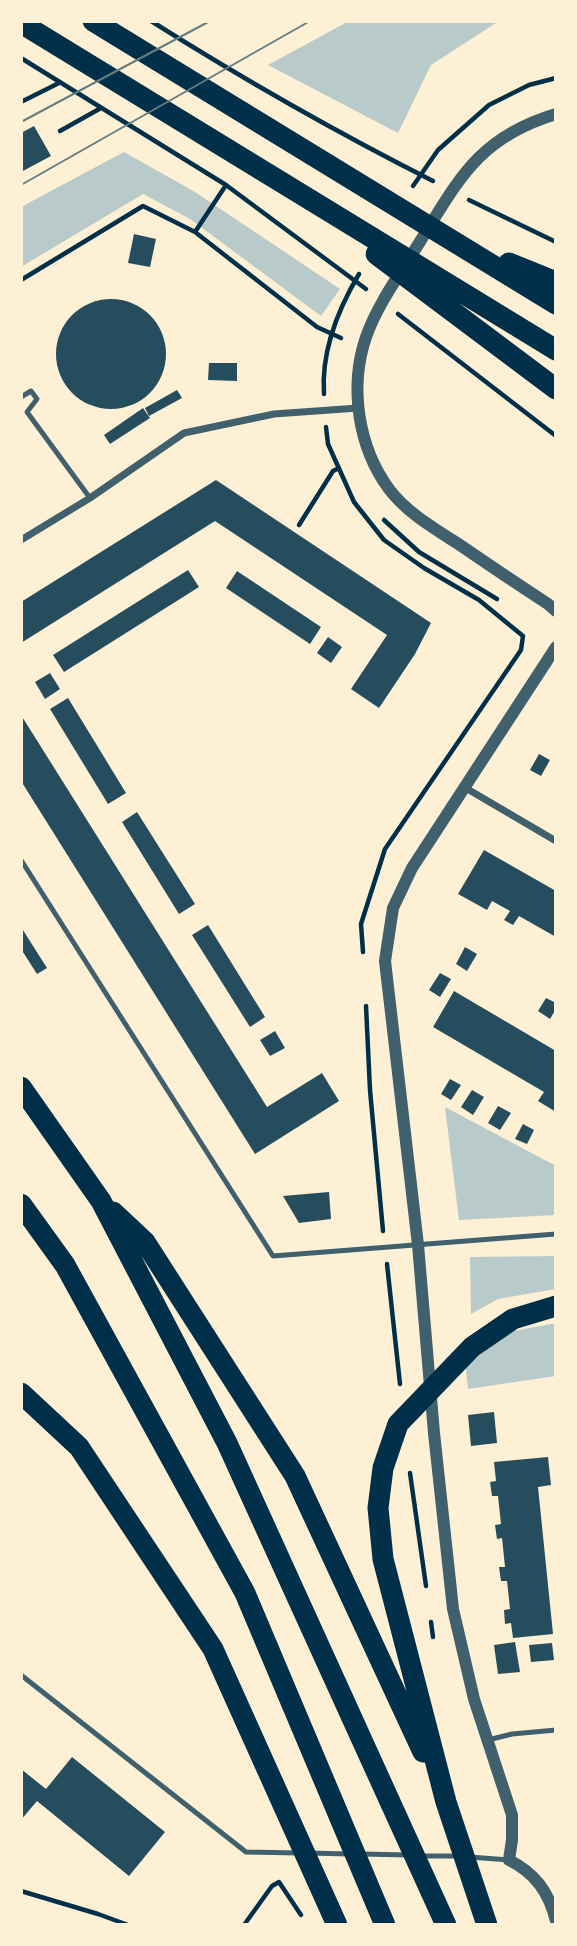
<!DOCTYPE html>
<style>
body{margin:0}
#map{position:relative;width:577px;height:1946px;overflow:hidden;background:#fdf0d5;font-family:"PT Sans Narrow",sans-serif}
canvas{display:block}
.frame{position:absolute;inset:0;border:23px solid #fdf0d5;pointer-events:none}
</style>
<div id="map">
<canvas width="577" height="1946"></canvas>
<div class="frame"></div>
</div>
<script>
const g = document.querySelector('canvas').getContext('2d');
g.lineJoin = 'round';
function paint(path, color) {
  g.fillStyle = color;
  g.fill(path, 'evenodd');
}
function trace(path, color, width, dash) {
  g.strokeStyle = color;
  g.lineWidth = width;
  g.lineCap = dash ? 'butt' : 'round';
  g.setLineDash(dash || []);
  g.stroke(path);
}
const green = new Path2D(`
 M349,21h150l-68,44 -33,68 -130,-68z
 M124,152l71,40 145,97 -19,27 -131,-97 -47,-25 -122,73v-60z
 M445,1107l111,59v49l-97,5z
 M556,1256v33l-58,10 -27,15 -1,-57z
 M556,1323v53l-88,13 -3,-28 49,-30z`);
const building = new Path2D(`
 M34,126l17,30 -30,16v-39z
 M134,234l22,5 -6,28 -22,-4z
 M56 354a55 55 0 1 1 110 0a55 55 0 1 1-110 0Z
 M209,363h28v18l-29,-1z
 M177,390l5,8 -33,18 -4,-8z
 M143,408l7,10 -40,26 -6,-9z
 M216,480l215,143 -16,31 -36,54 -28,-19 36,-54 -172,-114 -194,122v-41z
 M188,570l11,17 -135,85 -11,-17z
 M237,571l84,56 -11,17 -84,-56z
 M328,637l14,10 -11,16 -14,-10z
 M50,673l10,16 -15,10 -10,-17z
 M68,698l58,95 -18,11 -58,-95z
 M21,715l246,392 55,-34 17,28 -84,53 -234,-373z
 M539,754l11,6 -9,16 -11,-6z
 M137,812l58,92 -16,10 -57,-92z
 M484,850l72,41v46l-37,-21 -6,9 -9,-5 6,-9 -18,-10 -5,9 -29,-16z
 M208,925l57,92 -15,10 -58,-92z
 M21,927l26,41 -10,6 -16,-25z
 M465,947l12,7 -10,17 -11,-7z
 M440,973l11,6 -11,18 -11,-7z
 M454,991l102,60v61l-18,-11 6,-9 -111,-65z
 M546,998l10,5v6l-6,10 -12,-8z
 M275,1031l10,17 -15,8 -10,-16z
 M450,1079l11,6 -10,15 -10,-6z
 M472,1090l12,7 -11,18 -12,-8z
 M498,1106l13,7 -11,17 -12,-7z
 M523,1124l11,6 -7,14 -12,-5z
 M329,1192l2,27 -32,4 -16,-27z
 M494,1412l3,31 -26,3 -3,-31z
 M548,1457l3,28 -13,2 15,147 -40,4 -2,-15 -6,1 -1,-14 6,-1 -3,-28h-6l-2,-14h6l-3,-29 -5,1 -2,-14 6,-1 -3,-28h-6l-2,-14 6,-1 -2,-19z
 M515,1642l5,30 -22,2 -4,-29z
 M552,1643l2,17 -23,2 -2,-17z
 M72,1757l93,75 -36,44 -92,-75 -16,19v-51l25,20z`);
const path = new Path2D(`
 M151,21c92,58 185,111 282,160
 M21,58l205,127 140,104
 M21,102l38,-19
 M60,131l41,-23
 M413,186l25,-36 51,-45 40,-20 27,-7
 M469,200l87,42
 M195,232l31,-47
 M21,280l122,-74 52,26 122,95 24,11
 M398,314l158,122
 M324,394c-3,-43 13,-83 35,-120
 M326,427l2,17 26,58 30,38 40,28 55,32 44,36 -2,14 -136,199 -24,75 2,28
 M384,520l35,32 78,47
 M299,525l34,-54 6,-3
 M366,1006l4,84 13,141
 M387,1264l13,120
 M410,1473l16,113
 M431,1622l2,15
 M21,1891l77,23 30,11
 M244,1925l28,-39 7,-4 22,33`);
const service = new Path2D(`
 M21,397l10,-6 6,8 -10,13 63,86
 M21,860l252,396 283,-22
 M21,1675l225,177 53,1
 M488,1740l24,-6 44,-4
 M309,1853l39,1
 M362,1854l46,1
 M421,1856h39
 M470,1857l39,3`);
const minor = new Path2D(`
 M21,540l69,-42 94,-65 90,-19 84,-6
 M464,787l92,54`);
const tertiary = new Path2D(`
 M556,114c-76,23 -96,63 -135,126 -19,31 -43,63 -55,97 -17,50 -8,110 23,152 18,24 46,40 71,56 29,20 59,40 88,59l8,7
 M556,647l-144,221 -19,40 -8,53 33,284 16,188 19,176 21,90 38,116v25l-3,20c26,13 40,32 47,61`);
const motorway = new Path2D(`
 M93,21l463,283
 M21,23l535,327
 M376,254l180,135
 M509,263l47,19
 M21,1087l80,114 126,242 219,482
 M21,1204l44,61 180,328 140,332
 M113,1212l32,30 150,234 128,276
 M21,1393l58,54 134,202 124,276
 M487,1925l-41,-123 -63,-243 -5,-51 5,-40 15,-44 74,-77 41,-28 43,-13`);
const tram = new Path2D(`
 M21,122l189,-101
 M21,185l289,-164`);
paint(green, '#b9caca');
paint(building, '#264d5e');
trace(path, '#003049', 4.5);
trace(service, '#3f606c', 5);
trace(minor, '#3f606c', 7);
trace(tertiary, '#3f606c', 12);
trace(motorway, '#003049', 21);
trace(tram, '#657d81', 2);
</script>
